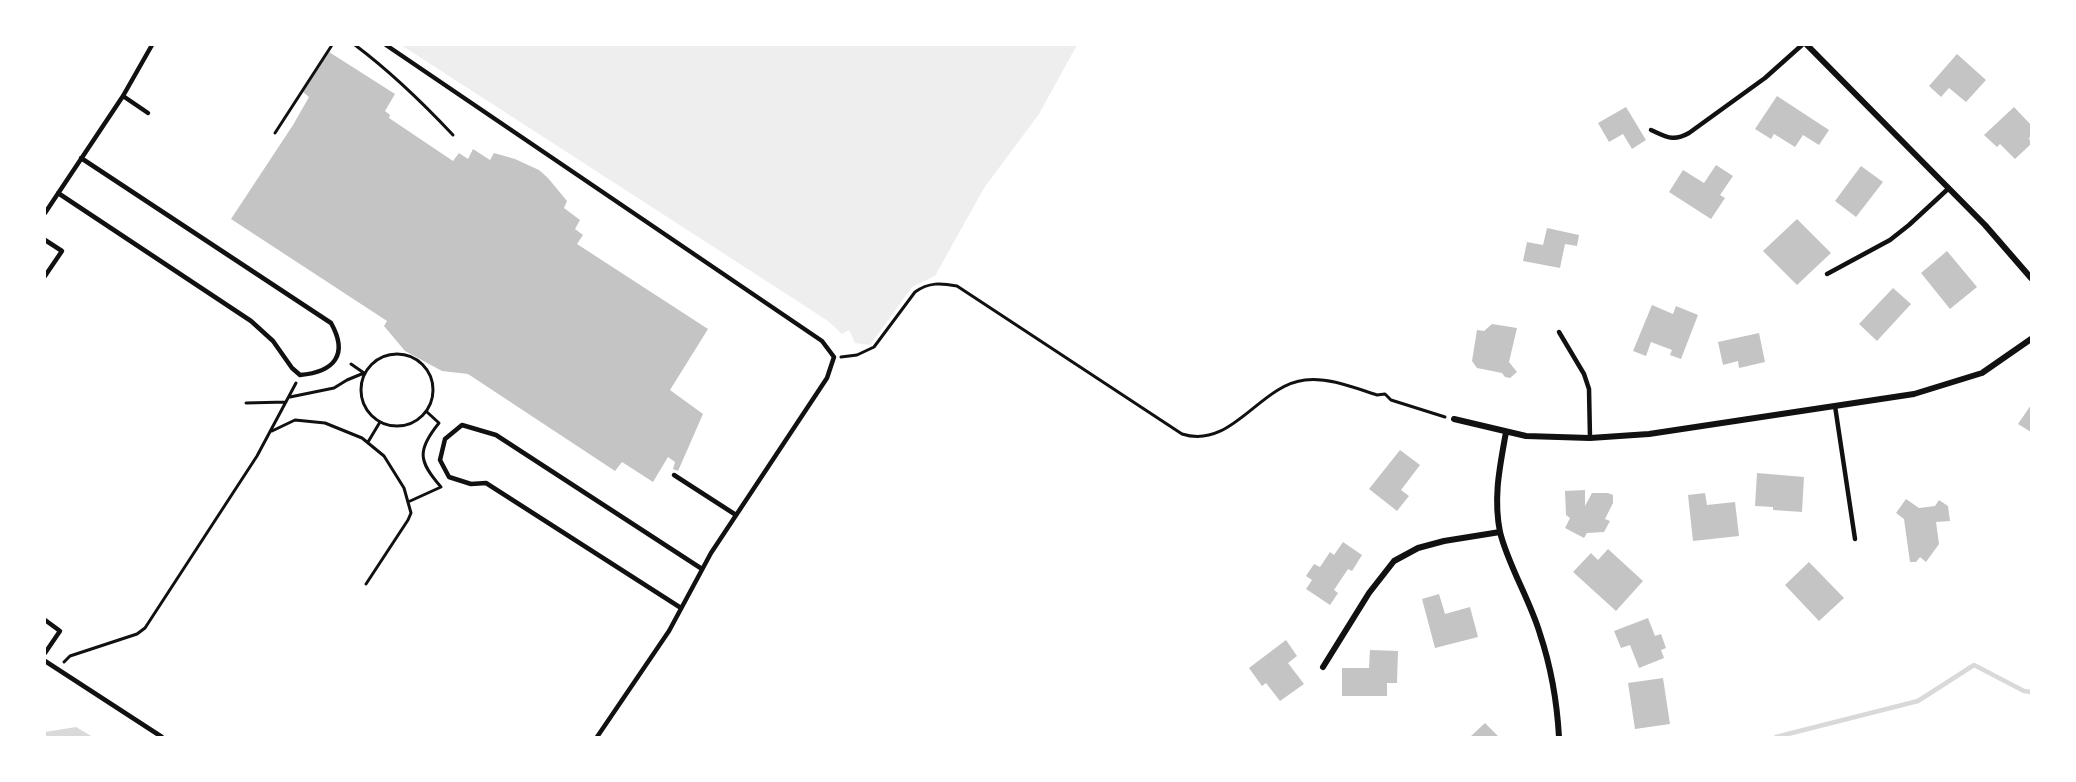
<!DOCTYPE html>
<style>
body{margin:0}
#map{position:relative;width:2076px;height:782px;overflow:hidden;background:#fff;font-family:Montserrat,sans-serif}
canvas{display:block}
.frame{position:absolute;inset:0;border:46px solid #fff;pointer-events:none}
</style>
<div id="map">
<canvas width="2076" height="782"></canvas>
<div class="frame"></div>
</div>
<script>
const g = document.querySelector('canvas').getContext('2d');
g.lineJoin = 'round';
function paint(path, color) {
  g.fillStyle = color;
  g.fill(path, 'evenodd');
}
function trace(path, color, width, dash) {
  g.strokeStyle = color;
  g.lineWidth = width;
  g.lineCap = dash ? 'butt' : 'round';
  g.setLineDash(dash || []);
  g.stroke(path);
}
const green = new Path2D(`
 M401,45h676l-38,69 -55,74 -49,88 -23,11 -42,58 -15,-2 -6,-13 -7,4 -14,-13 -23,-15z`);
const water = new Path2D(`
 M76,727l17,10h-48v-5z`);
const stream = new Path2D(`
 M1776,737l142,-36 56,-36 50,26 7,1`);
const building = new Path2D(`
 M329,52l66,42 -10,17 5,4 -1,3 64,43 6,-8 9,6 5,-10 17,11 4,-7 21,6 24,11 9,8 19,23 -3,7 16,12 -5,9 8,6 -6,9 131,85 -38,61 33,24 -25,57 -5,-2 2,-7 -7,-5 -15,25 -31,-20 -7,9 -147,-97 -26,-3 -37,-20 -21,-25 3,-5 -156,-102 62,-94 16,-28 -6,-5z
 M1957,54l29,26 -20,22 -17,-14 -8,9 -12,-11z
 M1777,96l52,34 -10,15 -16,-10 -8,12 -21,-13 -3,5 -16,-10z
 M1626,107l20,33 -14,9 -9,-15 -14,8 -11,-19z
 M2014,107l17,18v11l-2,2 2,6 -16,15 -15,-15 -3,3 -13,-12z
 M1716,165l17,11 -13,19 5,3 -14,21 -42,-27 14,-22 21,13z
 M1861,166l22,16 -27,35 -21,-16z
 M1797,219l34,34 -34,32 -34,-34z
 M1547,228l32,7 -2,11 -12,-2 -5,24 -37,-7 4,-19 16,3z
 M1947,251l30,36 -27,22 -29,-36z
 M1893,288l18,16 -34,37 -18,-17z
 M1652,305l21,9 3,-8 22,9 -17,44 -11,-4 2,-5 -21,-8 -5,14 -13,-5z
 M1492,324l25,4 -8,34 8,10 -7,6 -5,-1 -3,-4 -25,-5 -5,-7 5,-31 7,1z
 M1759,333l6,29 -26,6 -1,-7 -15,4 -5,-23z
 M2031,405v27l-13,-8z
 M1400,450l20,15 -19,25 8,6 -12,15 -28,-22z
 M1757,473l47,4 -2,35 -29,-2v-3l-18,-1z
 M1585,490v16l7,-13h16l5,2v8l-8,16 5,2 -6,11 -17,1 -3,5 -19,-10 5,-10 -4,-3 -1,-24z
 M1705,493l2,12 28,-3 4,34 -46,5 -5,-46z
 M1906,499l13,9 16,-2 4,-6 9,6 2,15 -14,1 3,22 -13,18 -6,-5 -4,5h-6l-6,-43 -8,-6z
 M1343,542l19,13 -10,16 -4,-2 -14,21 4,3 -8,12 -24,-16 6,-9 -6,-4 8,-12 6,3 10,-15 4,3z
 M1608,549l35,32 -27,30 -43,-39 18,-19 7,7z
 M1809,562l35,36 -25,23 -34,-36z
 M1439,594l6,20 25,-7 8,30 -43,11 -13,-49z
 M1648,618l7,18 6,-2 5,14 -5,2 3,8 -25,10 -9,-23 -9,3 -7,-17z
 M1286,640l11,16 -9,7 16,21 -24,17 -14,-18 -4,3 -13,-18z
 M1370,650l28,1 -1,32h-10v13h-45v-28h27z
 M1663,678l7,46 -35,5 -7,-46z
 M1485,723l14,14h-29z`);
const path = new Path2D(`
 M355,45c36,27 67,57 98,90
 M275,133l57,-88
 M361 390a36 36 0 1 1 72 0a36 36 0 1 1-72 0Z
 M841,357l16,-2 17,-8 41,-55c14,-10 26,-9 42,-6l225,148c50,16 77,-49 123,-54 24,-3 50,8 72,15l8,-1 6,6 54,17
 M351,364l13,9
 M290,397l44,-9 13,-8 17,-7
 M246,403l40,-1
 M272,431l23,-11 30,3 37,15 22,18 20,32 7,25 -3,7 -42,64
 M368,442l12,-20
 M408,502l33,-15c-23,-26 -24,-37 -2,-64l-12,-11
 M64,662l6,-6 67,-22 8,-6 112,-172 39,-73`);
const service = new Path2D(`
 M386,45l436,296 12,16 -7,21 -116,175 -42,78 -72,106
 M123,96l25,17
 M1651,130c16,7 22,12 38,3l76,-55 37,-33
 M58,193l193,128 22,20 19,27 8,7c34,-3 49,-20 31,-52l-250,-165
 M45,213l78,-117 29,-51
 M45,240l17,11 -17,25
 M1827,274l63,-34 19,-15 40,-37
 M1559,332l25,42 5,15 1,49
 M1835,406l20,133
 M674,475l62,40
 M681,608l-195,-125 -15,1 -22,-7 -9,-17 5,-21 17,-14 34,10 206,134
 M45,620l15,11 -15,22
 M45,661l117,76`);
const minor = new Path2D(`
 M1807,45l178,180 46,53
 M1454,419l72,17 64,2 59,-4 265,-40 68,-21 49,-34
 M1506,432c-6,34 -13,65 -6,100 8,33 30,68 40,102 11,33 17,68 19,103
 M1323,667l46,-74 25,-32 24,-13 26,-7 56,-9`);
paint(green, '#eee');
paint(water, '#d9d9d9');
trace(stream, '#d9d9d9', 4.5);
paint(building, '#c4c4c4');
trace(path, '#111', 3);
trace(service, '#111', 4.5);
trace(minor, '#111', 6);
</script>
